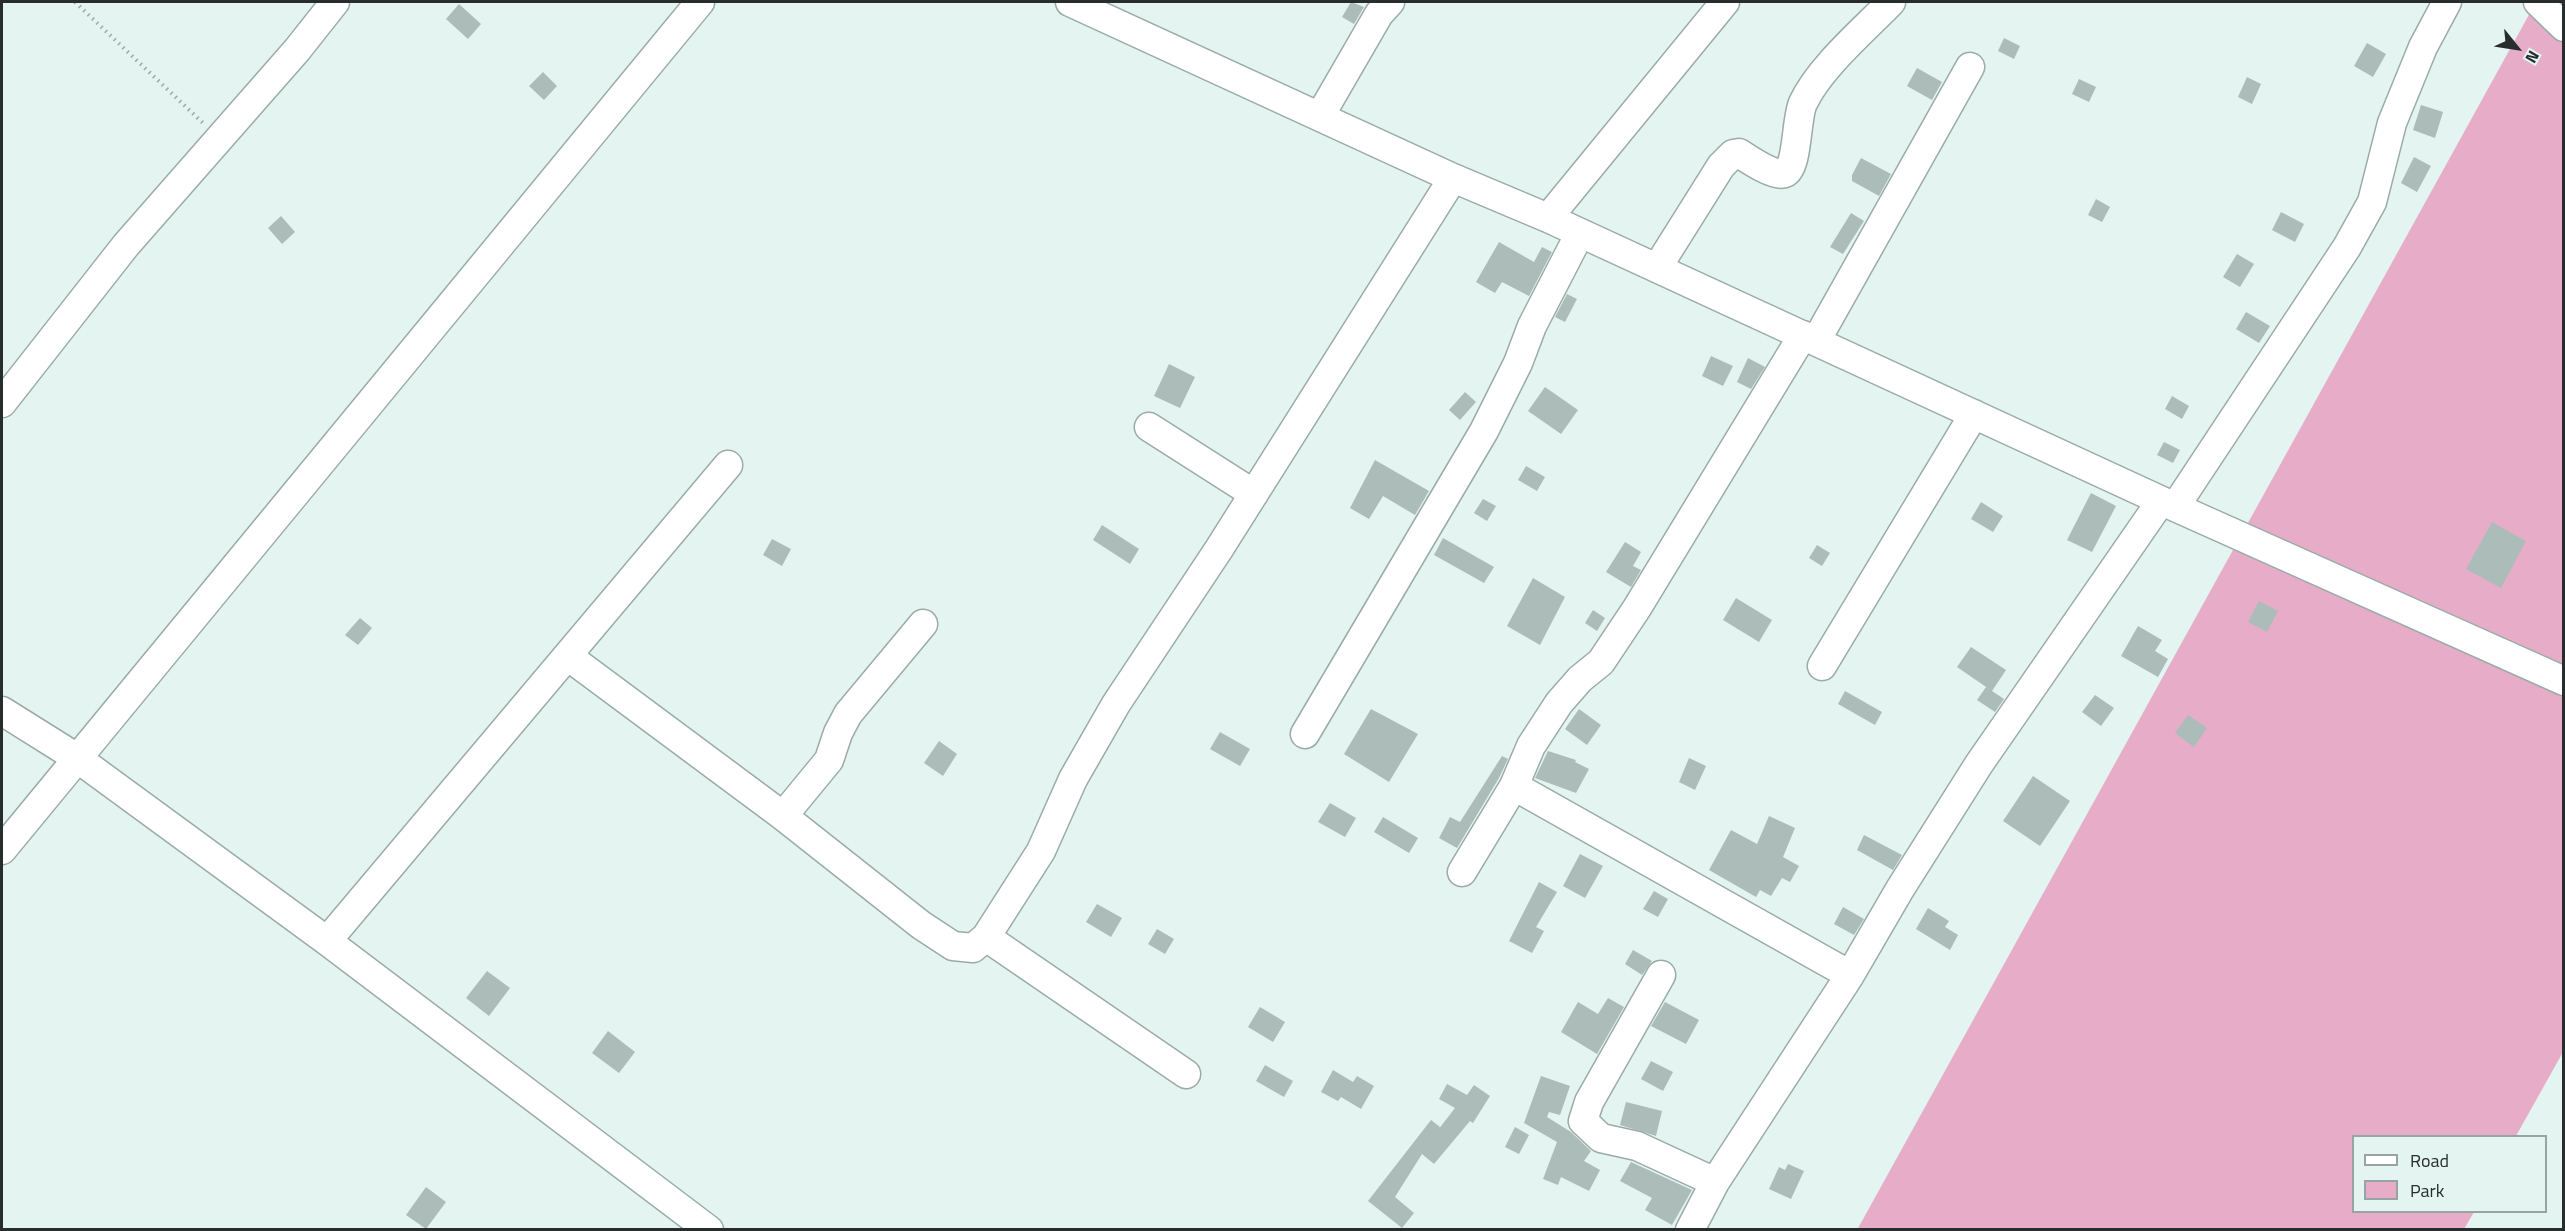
<!DOCTYPE html>
<style>
body{margin:0}
#map{position:relative;width:2565px;height:1231px;overflow:hidden;background:#e3f4f1;font-family:"Titillium Web",sans-serif}
canvas{display:block}
.frame{position:absolute;inset:0;border:3px solid #262d2c;pointer-events:none}
.legend{position:absolute;left:2352px;top:1135px;width:195px;height:78px;box-sizing:border-box;background:#e3f4f1;border:2px solid #97a4a2;margin:0;padding:8px 10px;list-style:none;font-size:18px;color:#262d2c}
.legend li{display:flex;align-items:center;gap:12px;height:30px}
.legend b{width:30px;border:2px solid #97a4a2}
.north{position:absolute;left:2487px;top:18px;width:60px;height:60px;-webkit-text-stroke:4px #e3f4f1;paint-order:stroke;rotate:120deg;font-size:16px;font-weight:700;line-height:24px;text-align:center;color:#262d2c}
.north::after{content:'';display:block;margin:auto;width:21px;height:27px;background:#262d2c;clip-path:polygon(50% 0,100% 100%,50% 72%,0 100%)}
</style>
<div id="map">
<canvas width="2565" height="1231"></canvas>
<div class="frame"></div>
<ul class="legend">
<li><b style="height:8px;background:#fff"></b>Road</li>
<li><b style="height:16px;background:#e7adc8"></b>Park</li>
</ul>
<div class="north">N</div>
</div>
<script>
const g = document.querySelector('canvas').getContext('2d');
g.lineJoin = 'round';
function paint(path, color) {
  g.fillStyle = color;
  g.fill(path, 'evenodd');
}
function trace(path, color, width, dash) {
  g.strokeStyle = color;
  g.lineWidth = width;
  g.lineCap = dash ? 'butt' : 'round';
  g.setLineDash(dash || []);
  g.stroke(path);
}
const green = new Path2D(`
 M2536,2h27v1050l-47,84h-162v76h120l-10,17 -607,1z`);
const building = new Path2D(`
 M1351,2l13,5 -10,17 -12,-7z
 M459,4l22,20 -13,15 -22,-20z
 M2004,38l16,8 -6,13 -16,-8z
 M2367,43l19,11 -13,23 -19,-11z
 M1917,68l25,14 -10,18 -25,-14z
 M543,72l14,14 -13,14 -15,-14z
 M2247,77l14,7 -9,20 -14,-7z
 M2079,79l17,8 -7,15 -17,-8z
 M2421,105l22,7 -8,26 -22,-8z
 M2414,157l17,9 -14,26 -16,-9z
 M1861,158l30,16 -12,22 -27,-15v-6z
 M2096,199l14,8 -8,15 -14,-7z
 M2281,212l23,12 -9,18 -23,-12z
 M1851,213l13,8 -21,33 -13,-7z
 M281,216l14,16 -13,12 -14,-16z
 M1499,242l35,20 8,-15 10,5 -23,44 -27,-14 -7,11 -19,-11z
 M2237,254l17,10 -14,23 -17,-10z
 M1567,294l10,5 -12,23 -10,-5z
 M2246,312l24,14 -11,17 -23,-14z
 M1711,356l22,10 -10,20 -21,-10z
 M1748,358l17,9 -14,22 -14,-7z
 M1169,364l26,13 -15,31 -26,-12z
 M1545,387l33,23 -17,24 -33,-23z
 M1465,392l11,10 -16,18 -11,-10z
 M2172,396l17,10 -7,13 -17,-10z
 M2164,442l16,8 -7,13 -16,-8z
 M1375,460l54,31 -14,24 -32,-19 -14,23 -19,-11z
 M1526,466l19,11 -8,14 -19,-11z
 M2091,493l25,13 -24,46 -25,-12z
 M1483,499l13,7 -9,15 -13,-8z
 M1981,502l22,14 -10,16 -22,-13z
 M2492,522l34,19 -25,47 -35,-19z
 M1102,525l37,24 -9,15 -37,-24z
 M1443,538l51,29 -10,16 -50,-28z
 M772,539l19,10 -9,17 -19,-11z
 M1625,542l16,10 -8,14 8,4 -10,17 -25,-15z
 M1817,545l13,8 -8,13 -13,-8z
 M1533,578l32,19 -25,48 -33,-19z
 M1736,598l36,22 -13,22 -36,-22z
 M2259,601l19,10 -11,21 -19,-10z
 M1593,610l12,8 -8,13 -12,-8z
 M360,618l12,10 -14,17 -13,-10z
 M2138,626l24,14 -7,11 13,8 -10,18 -37,-21z
 M1971,647l35,23 -14,21 -35,-24z
 M1986,687l18,12 -9,13 -18,-12z
 M1845,691l37,21 -7,13 -37,-21z
 M2095,695l19,13 -13,18 -19,-14z
 M1371,709l47,25 -29,48 -45,-28z
 M1579,709l22,16 -14,20 -22,-16z
 M2188,715l19,13 -13,19 -19,-14z
 M1220,732l30,17 -10,17 -30,-17z
 M939,741l18,13 -14,22 -19,-13z
 M1548,751l28,9 -1,2 14,7 -13,24 -41,-15z
 M1502,756l6,3 -9,19 -42,70 -18,-10 11,-21 10,5z
 M1689,758l17,8 -11,24 -16,-8z
 M2033,776l37,25 -30,45 -37,-25z
 M1330,803l26,15 -11,19 -27,-15z
 M1769,816l26,12 -12,29 16,9 -9,16 -8,-4 -11,18 -11,-6 -4,7 -47,-27 22,-40 26,14z
 M1383,817l35,21 -9,15 -35,-21z
 M1864,835l38,20 -9,15 -36,-20z
 M1580,854l23,12 -18,32 -22,-12z
 M1539,882l18,10 -21,35 8,4 -12,22 -23,-12z
 M1654,891l14,8 -10,18 -15,-8z
 M1097,904l25,14 -11,19 -25,-15z
 M1843,907l21,12 -10,16 -20,-11z
 M1928,908l21,13 -4,6 13,8 -8,15 -34,-21z
 M1157,929l17,10 -9,15 -17,-10z
 M1633,950l19,11 -10,14 -17,-11z
 M487,971l23,17 -21,28 -23,-18z
 M1608,998l16,9 -27,47 -36,-22 17,-30 20,12z
 M1665,1002l34,18 -13,24 -35,-18z
 M1260,1007l25,15 -12,20 -25,-15z
 M608,1031l27,21 -16,21 -27,-20z
 M1651,1061l22,11 -10,19 -22,-12z
 M1265,1065l28,16 -9,16 -28,-16z
 M1333,1070l20,12 4,-6 17,10 -13,23 -20,-12 -3,4 -17,-9z
 M1541,1076l29,10 -10,29 -11,-3 -2,5 24,15 20,19 -7,10 16,9 -11,21 -28,-14 -3,8 -15,-6 14,-37 -33,-19z
 M1447,1084l20,11 7,-10 16,11 -17,27 -3,-2 -36,43 -12,-10 -27,43 19,16 -12,15 -34,-27 63,-81 9,7 -2,3 17,-22 -16,-9z
 M1626,1102l36,9 -6,25 -36,-11z
 M1515,1127l14,8 -10,19 -14,-7z
 M1631,1162l61,28 -20,35 -27,-15 7,-12 -32,-17z
 M1788,1164l16,7 -13,28 -22,-10 10,-22 6,3z
 M426,1187l20,15 -20,27 -20,-14z`);
const path = new Path2D(`
 M75,2l128,121`);
const minor = new Path2D(`
 M1070,2l383,176 95,40 627,289 389,174
 M2538,2l26,25
 M1320,116l59,-102 11,-12
 M1548,218l177,-216
 M1657,268l64,-102 12,-12 6,-1c9,6 37,25 46,20 13,-6 11,-56 18,-70 16,-35 61,-73 88,-101
 M1816,341l154,-274
 M2,403l124,-158 171,-195 38,-48
 M1149,427l105,67
 M2175,507l172,-260 25,-45 20,-79 31,-76 24,-45
 M569,657l214,159 138,109 32,21 20,2 13,-11 55,-86 32,-72 43,-75 103,-155 234,-371
 M1822,666l152,-252
 M2,711l75,47 250,183 382,289
 M1305,734l179,-303 34,-68 14,-37 48,-93
 M1514,786l336,189
 M783,816l46,-56 9,-27 10,-19 75,-90
 M2,850l698,-848
 M1462,872l52,-86 17,-40 28,-43 21,-24 21,-17 36,-54 166,-273
 M986,937l200,137
 M327,941l401,-476
 M1661,975l-72,127 -6,19 18,17 36,8 78,36
 M1690,1230l25,-48 135,-207 50,-86 79,-125 182,-263`);
paint(green, '#e7adc8');
paint(building, '#acbcb9');
trace(minor, '#9aaba8', 31);
trace(path, '#9ca9a7', 4, [1.5, 4.5]);
trace(minor, '#fff', 28);
</script>
